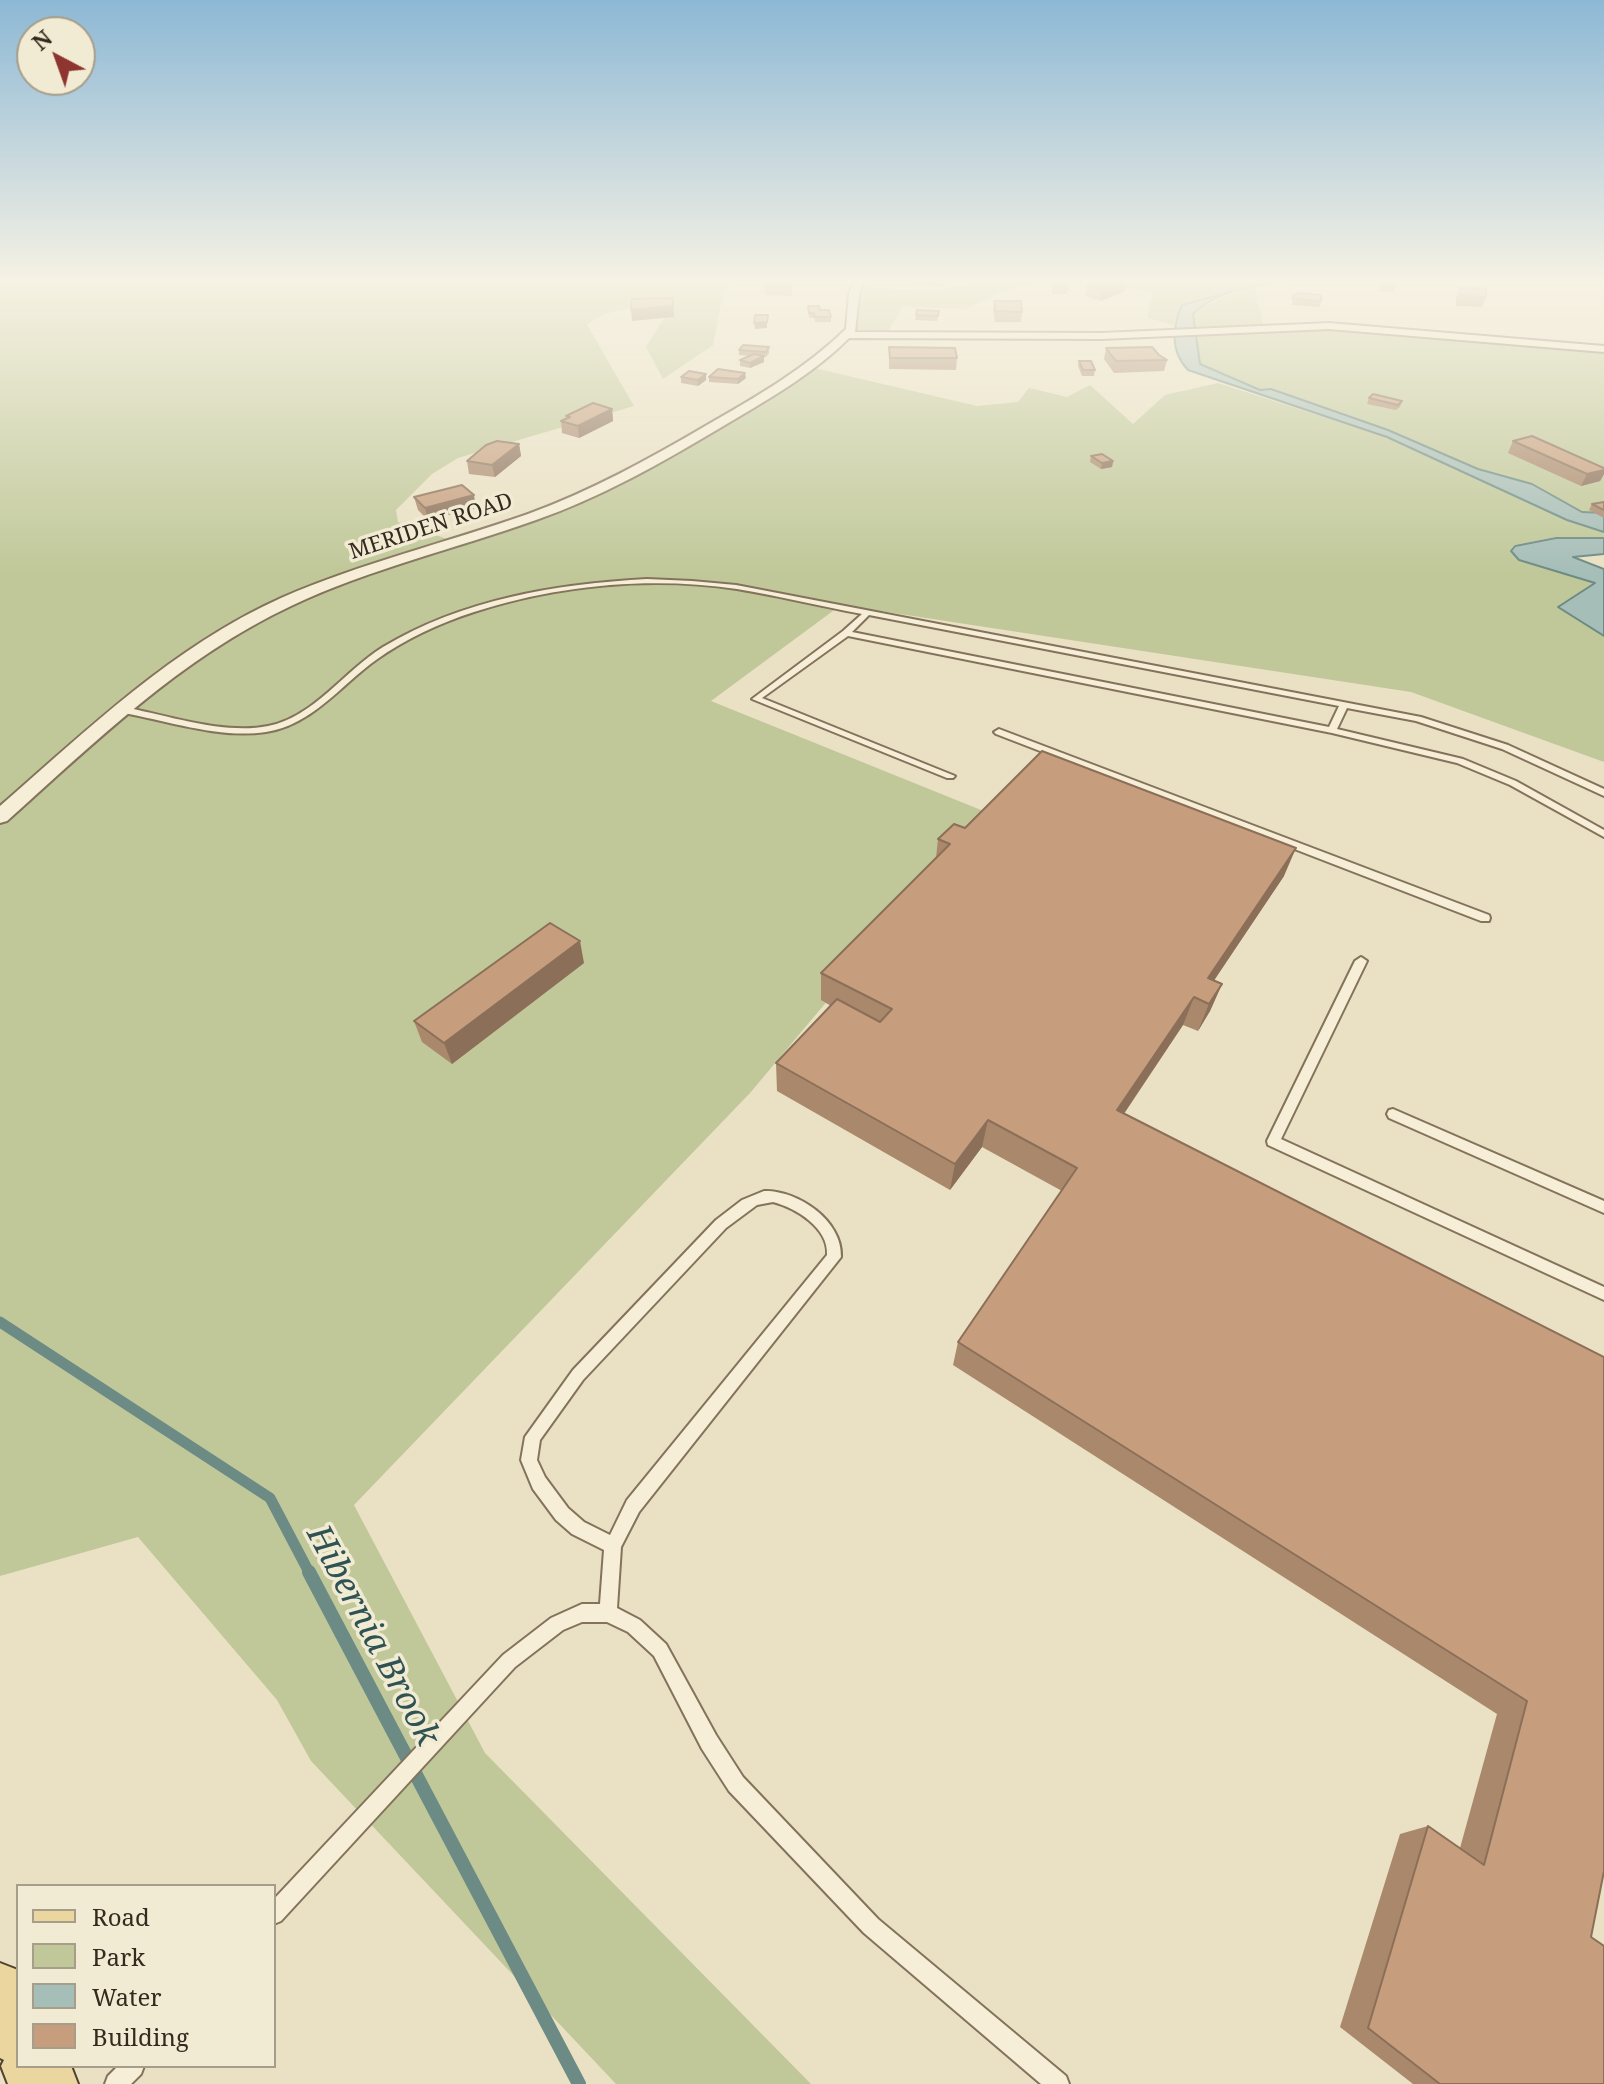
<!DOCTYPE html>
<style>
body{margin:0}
#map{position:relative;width:1604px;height:2084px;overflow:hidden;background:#eae1c4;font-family:"Noto Serif",serif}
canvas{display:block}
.legend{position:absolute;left:16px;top:1884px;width:260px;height:184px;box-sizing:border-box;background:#f2ebd3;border:2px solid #a69e8b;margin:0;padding:10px 14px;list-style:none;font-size:24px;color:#352a1f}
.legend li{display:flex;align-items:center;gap:16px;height:40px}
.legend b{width:40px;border:2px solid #a69e8b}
.north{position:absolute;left:16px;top:16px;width:80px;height:80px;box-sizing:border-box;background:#f2ebd3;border:2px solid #a69e8b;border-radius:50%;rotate:319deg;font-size:22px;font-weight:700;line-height:32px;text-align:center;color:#352a1f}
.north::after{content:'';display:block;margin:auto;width:28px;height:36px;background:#8e3431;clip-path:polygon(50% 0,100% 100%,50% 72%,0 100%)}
</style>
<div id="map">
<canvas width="1604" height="2084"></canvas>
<ul class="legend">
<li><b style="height:10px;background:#ebd69f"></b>Road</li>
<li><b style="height:22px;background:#c0c899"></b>Park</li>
<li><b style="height:22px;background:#a6beb8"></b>Water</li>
<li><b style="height:22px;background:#c69e7d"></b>Building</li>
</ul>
<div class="north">N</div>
</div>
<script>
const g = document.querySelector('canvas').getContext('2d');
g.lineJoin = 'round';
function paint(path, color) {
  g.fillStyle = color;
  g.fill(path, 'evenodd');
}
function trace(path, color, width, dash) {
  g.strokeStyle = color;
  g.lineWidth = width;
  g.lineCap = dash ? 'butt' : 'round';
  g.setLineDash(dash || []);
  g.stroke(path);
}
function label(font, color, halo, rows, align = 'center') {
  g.font = font + ' "Noto Serif",serif';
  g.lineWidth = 7;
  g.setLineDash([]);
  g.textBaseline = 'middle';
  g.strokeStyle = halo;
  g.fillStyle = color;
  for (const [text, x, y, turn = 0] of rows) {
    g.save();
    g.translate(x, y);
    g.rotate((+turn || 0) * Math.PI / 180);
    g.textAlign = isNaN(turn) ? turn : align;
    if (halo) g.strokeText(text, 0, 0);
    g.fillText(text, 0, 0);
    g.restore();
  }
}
const green = new Path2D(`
 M0,281h736l-12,9 -11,55 -50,34 -17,-32 22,-35c-28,-7 -59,-5 -81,13l47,81 -176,52 -26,16 -36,36 2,12 55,19 99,-33 189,-100 69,-41 167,39 41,-4 11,-14 38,9 23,-12 43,39 32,-29 53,-12 169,54 180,83 37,12v5h-48l-42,8 -3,6 8,9 77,23 -38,24 46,29v126l-193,-70 -570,-87 -130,96 275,111 -236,281 -396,412 131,248 326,331h-195l-305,-323 -34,-61 -139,-163 -138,39z
 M982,281h249l-2,10 -47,14 -9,20 -26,-7 5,-26 -51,-10 -82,3 -54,24 -62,-2 -18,29 -36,-2 7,-47 80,4z
 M1254,285l11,45 94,1 104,9 6,-3 135,12v173l-186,-75c-30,-20 -58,-25 -92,-35 -46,-13 -99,-29 -138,-56l5,-42 8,-7z`);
const water = new Path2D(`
 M1231,281h55c-31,4 -70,10 -93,33l7,50 60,26 11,-1 117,41 90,39 54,15 50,28 22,1v19l-37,-12 -180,-83 -199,-67c-18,-19 -16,-42 -6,-65l47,-13z
 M1556,538h48v16l-31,3 31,12v67l-46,-29 37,-24 -76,-23 -8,-9 4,-5z`);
const streamFar1 = new Path2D(`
 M0,1322l270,176 40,76`);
const stream = new Path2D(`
 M309,1572l270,512`);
const lane = new Path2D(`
 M647,579l45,2 44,4 685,132 87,28 96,44v7l-102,-47 -86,-28 -69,-13 -10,21 126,30 53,22 88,49v7l-94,-52 -53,-22 -125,-30 -484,-97 -86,62 193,78 -2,2h-6l-195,-79 91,-68 19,-17c-42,-8 -83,-18 -125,-25 -87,-13 -180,-4 -263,23 -34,11 -69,27 -98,48 -35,25 -64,65 -110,72 -47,7 -97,-11 -143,-19l-4,-3 4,-3c44,8 101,28 145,19 46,-9 76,-55 115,-79 80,-48 173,-63 264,-68zM869,615l470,91 -10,21 -477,-95z
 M999,729l490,186 1,3 -1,3h-8l-485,-187 -2,-2z
 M1361,957l6,4 -86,178 323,148v13l-336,-155 -1,-4 88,-180z
 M1393,1109l211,92v12l-215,-95 -2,-4 2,-4z
 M764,1191c34,-1 79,30 77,66l-202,255 -18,35 -4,61 23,12 26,24 50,91 27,42 135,142 188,157 3,8h-28l-177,-151 -135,-142 -27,-42 -48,-93 -26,-24 -21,-10h-25l-19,8 -48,37 -234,254 -7,3v-25l229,-244 48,-37 31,-14h18l4,-54 -32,-16 -16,-14 -23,-31 -12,-29 4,-23 48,-67 143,-150 26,-20zM773,1202c23,6 56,26 54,53l-200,245 -17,35 -26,-13 -16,-14 -23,-31 -8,-17 3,-20 43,-60 143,-152 31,-23z
 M118,2066h26l-3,8 -10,10h-26l3,-8z`);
const street = new Path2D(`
 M854,281h10l-5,13 -4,38 246,1 228,-10 275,23v6l-275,-23 -228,10 -252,-1c-38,38 -84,63 -129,90 -59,35 -118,69 -184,92 -81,29 -167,49 -245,86 -109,51 -196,136 -284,215l-7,2v-17c87,-76 174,-160 281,-208 80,-35 165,-55 247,-84 63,-23 121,-55 179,-89 49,-28 98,-56 139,-96l3,-35z`);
const primary = new Path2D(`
 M0,1963l18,7v96h53l7,18h-70l-7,-18 3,-6 -4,-2z`);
const wall = new Path2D(`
 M793,281l-1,15 -27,-1 -1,-10z
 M911,281h34l-1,5 -33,-1z
 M1382,281h15l-4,12 -15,-2z
 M1052,284l16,5 -1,5h-15z
 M1087,286l38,5 -24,10 -16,-5z
 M1460,288l26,9 -4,10 -26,-1v-8z
 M1293,295l28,6 -1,6 -28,-2z
 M994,301l28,11 -1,10h-26l-2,-11z
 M808,306l12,4 11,7v5h-16l-1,-4h-5z
 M939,311l-2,10 -22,-1 1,-5z
 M769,347v6l-3,4h-2v5l-14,6 -10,-2v-6l9,-4 -10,-1v-5z
 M889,347l68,11 -1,12 -67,-1z
 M1106,348l53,7 8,5 -3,11 -50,2 -10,-14z
 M1079,361l16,9 -1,6h-12l-4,-10z
 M706,374v6l-8,6 -17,-3v-6z
 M709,377l37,1 -8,6 -29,-2z
 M1369,398l33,3 -2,6 -4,3 -29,-6z
 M612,409l1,12 -34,17 -17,-5 -1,-12 6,-3 -1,-2z
 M1513,441l91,27v6l-4,7 -19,5 -73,-33z
 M519,444l2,12 -26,21 -26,-3 -2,-13z
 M1091,456l22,5 -1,6 -11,2 -11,-7z
 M414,497l62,11 -48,12 -10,-10z
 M1604,502v16l-15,-8 3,-6z
 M965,828l319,48 -70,104 8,4 -12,27 -12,20 -15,-6 -59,89 480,243 -13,580 13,147h-191l-73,-57 60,-193 28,-8 32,22 37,-134 -544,-349 5,-23 104,-151 -80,-44 -32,43 -173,-99 -1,-28 55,-57 -10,-6v-27l115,-115 2,-19z
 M584,963l-132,101 -30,-22 -8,-21z`);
const shadedWall = new Path2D(`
 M1127,281l-2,10 -24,10 1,-11z
 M673,298l1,19 -42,4 -1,-11z
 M767,322v6l-12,1 -1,-6z
 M764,356v6l-14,6v-5z
 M745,373l1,5 -8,6v-5z
 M706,374v6l-8,6v-6z
 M612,409l1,12 -34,17 -1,-12z
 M519,444l2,12 -26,21 -3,-12z
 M1113,461l-1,6 -11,2 1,-6z
 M1604,470v4l-4,7 -19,5 6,-12z
 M474,495l2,13 -48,12 -3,-12z
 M1296,848l-12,28 -83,124 7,-22z
 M580,941l4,22 -132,101 -8,-21z
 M1222,984l-12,27 -12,20 11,-27z
 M1194,997l-11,28 -75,112 9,-27z
 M988,1120l-6,27 -32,43 5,-26z`);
const building = new Path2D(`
 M765,281h28l-1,4h-28z
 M1103,281h23l-24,9 -15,-4z
 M1382,281h15l-3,7 -14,-2z
 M1064,283l4,6 -16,-1v-4z
 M1460,288l26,1v8l-26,-2z
 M1298,293l23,2v6l-28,-2v-4z
 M673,298v8l-42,4 1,-11z
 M994,301h27l1,11 -26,-1z
 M808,306h11l1,4h9l2,7h-16l-1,-4h-5z
 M917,310l22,1 -1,5 -22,-1z
 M755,315h13l-1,7 -13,1z
 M743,345l26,2 -3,5 -27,-2z
 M889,347l66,1 2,10h-67z
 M1152,347l7,8 8,5 -51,1 -10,-13z
 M754,354l10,2 -14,7 -10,-3z
 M1079,361h12l4,9h-12z
 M718,369l27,4 -7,6 -29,-2z
 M689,371l17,3 -8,6 -17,-3z
 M1373,394l29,7 -4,4 -29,-7z
 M593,403l19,6 -34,17 -17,-5 9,-4 -4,-1z
 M1532,436l72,32v2l-17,4 -74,-33z
 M497,441l22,3 -27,21 -25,-4 19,-16z
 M1102,454l11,7 -11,2 -11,-7z
 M462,485l12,10 -49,13 -11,-11z
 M1604,502v8l-12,-6z
 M1042,751l254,97 -88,130 14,6 -13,20 -15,-7 -77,113 487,247v514l-13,66 13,9v138h-164l-72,-56 60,-202 56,39 43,-164 -569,-359 119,-174 -89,-48 -33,44 -179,-101 61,-64 43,23 12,-13 -71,-36 129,-129 -12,-5 16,-15 11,4z
 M550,923l30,18 -136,102 -30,-22z`);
const farStreetnames = [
 ["MERIDEN ROAD",431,527,-18]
];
const nearWaternames = [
 ["Hibernia Brook",372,1636,62]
];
paint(green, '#c0c899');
paint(water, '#a6beb8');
trace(water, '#6d8b85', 2);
trace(streamFar1, '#6d8b85', 11);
trace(stream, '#6d8b85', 14);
trace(lane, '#84735c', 4);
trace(street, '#84735c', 4);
trace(primary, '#524130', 4);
paint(lane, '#f6eed7');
paint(street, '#f6eed7');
paint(primary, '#ebd69f');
paint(wall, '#aa886c');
paint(shadedWall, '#8b6f58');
paint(building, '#c69e7d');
trace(building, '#8b6f58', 2);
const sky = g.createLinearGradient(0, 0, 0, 573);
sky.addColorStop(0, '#8db8d5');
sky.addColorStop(0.49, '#f6f2e4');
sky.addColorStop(1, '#f6f2e400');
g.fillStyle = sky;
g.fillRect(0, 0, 1604, 573);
label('22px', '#352a1f', '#f2ebd3', farStreetnames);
label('italic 34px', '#2f5353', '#f2ebd3', nearWaternames);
</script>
